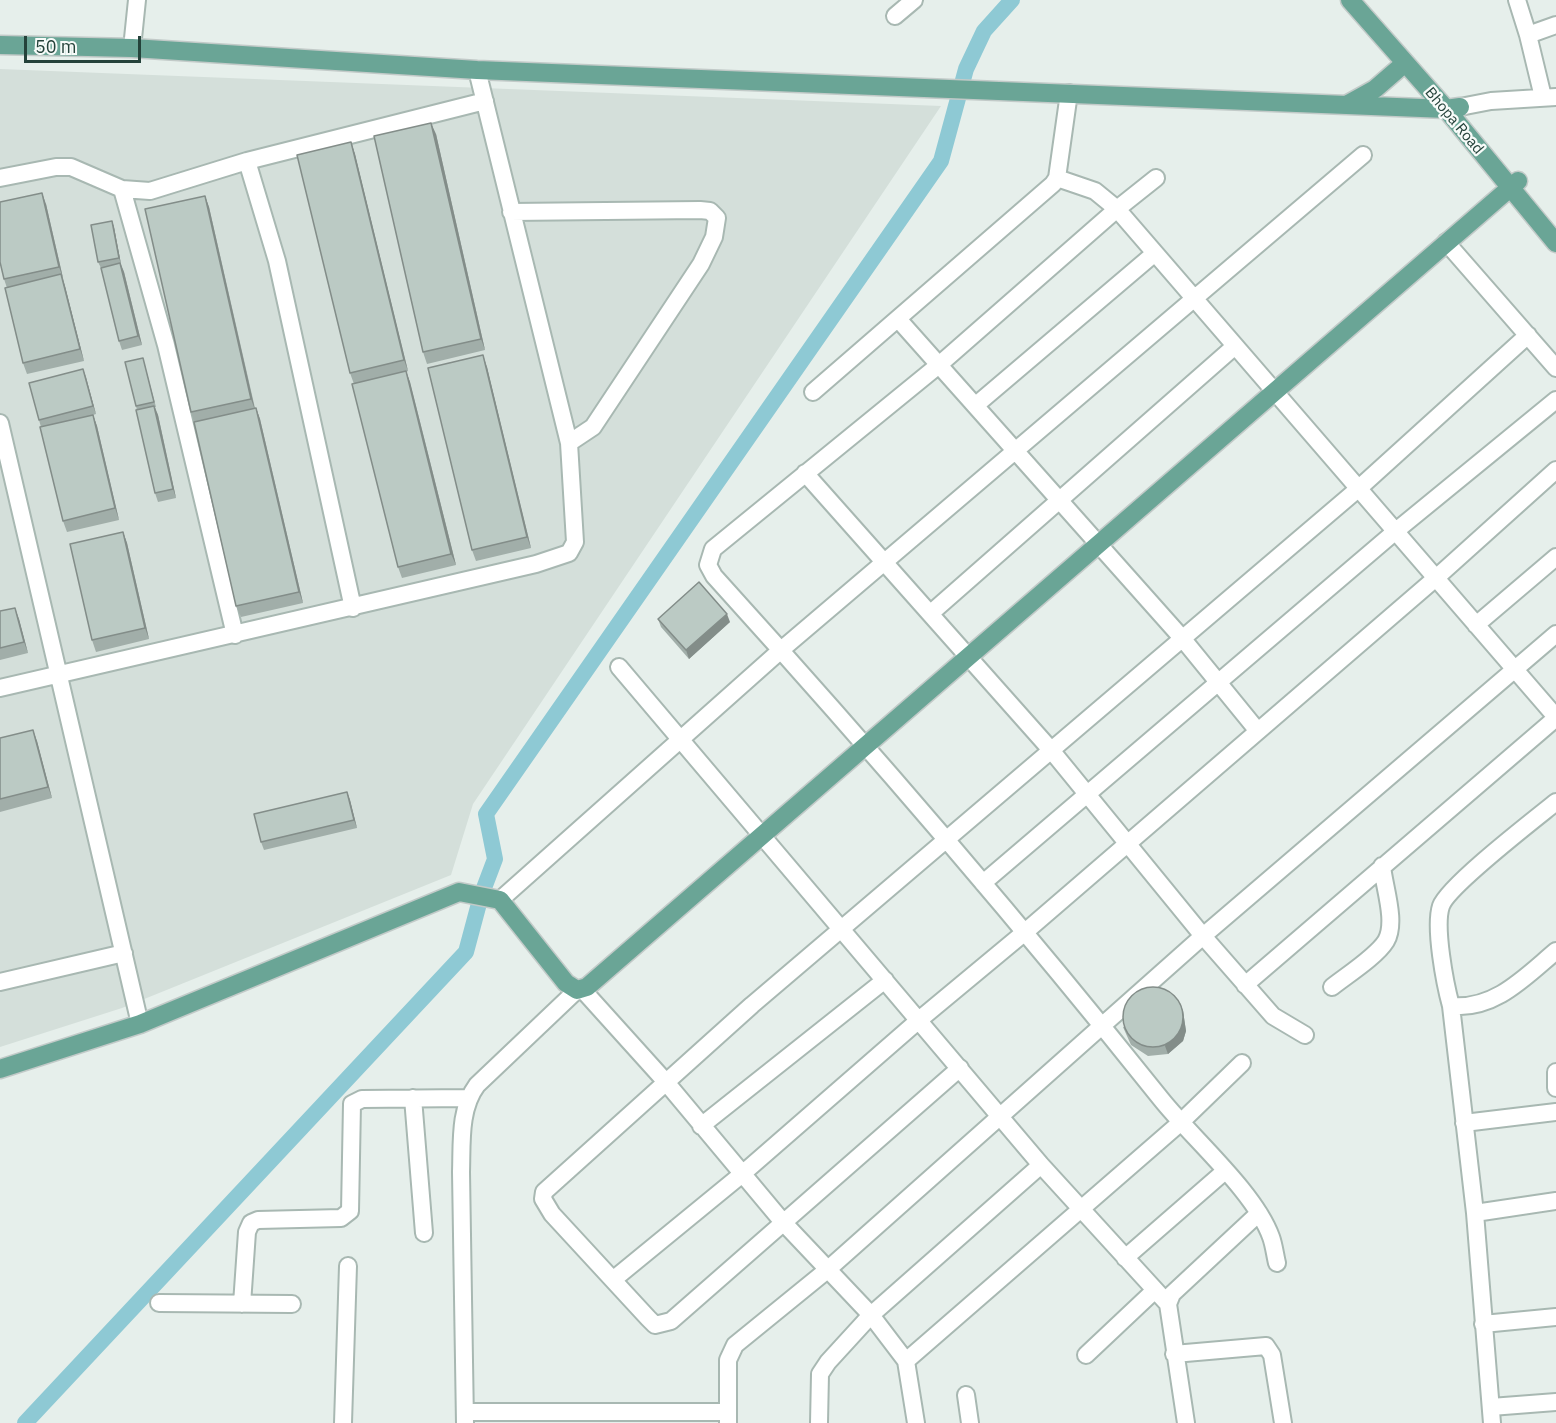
<!DOCTYPE html>
<style>
body{margin:0}
#map{position:relative;width:1556px;height:1423px;overflow:hidden;background:#e6efeb;font-family:"IBM Plex Sans",sans-serif}
canvas{display:block}
.scale{position:absolute;left:24px;top:36px;width:117px;height:27px;box-sizing:border-box;border:3px solid #24423a;border-top:0;padding-left:8px;font-size:18px;line-height:21px;white-space:nowrap;color:#24423a;-webkit-text-stroke:4px #f7fbf9;paint-order:stroke}
</style>
<div id="map">
<canvas width="1556" height="1423"></canvas>
<div class="scale">50 m</div>
</div>
<script>
const g = document.querySelector('canvas').getContext('2d');
g.lineJoin = 'round';
function paint(path, color) {
  g.fillStyle = color;
  g.fill(path, 'evenodd');
}
function trace(path, color, width, dash) {
  g.strokeStyle = color;
  g.lineWidth = width;
  g.lineCap = dash ? 'butt' : 'round';
  g.setLineDash(dash || []);
  g.stroke(path);
}
function label(font, color, halo, rows, align = 'center') {
  g.font = font + ' "IBM Plex Sans",sans-serif';
  g.lineWidth = 4.5;
  g.setLineDash([]);
  g.textBaseline = 'middle';
  g.strokeStyle = halo;
  g.fillStyle = color;
  for (const [text, x, y, turn = 0] of rows) {
    g.save();
    g.translate(x, y);
    g.rotate((+turn || 0) * Math.PI / 180);
    g.textAlign = isNaN(turn) ? turn : align;
    if (halo) g.strokeText(text, 0, 0);
    g.fillText(text, 0, 0);
    g.restore();
  }
}
const built = new Path2D(`
 M0,69l941,37 -468,698 -22,71 -329,133 -122,39z`);
const canal = new Path2D(`
 M25,1423l441,-471 15,-56 14,-37 -9,-45 455,-653 25,-92 18,-38 28,-31`);
const minor = new Path2D(`
 M1517,0l11,35
 M895,16l19,-16
 M132,48l5,-48
 M1543,97l-15,-62 28,-10
 M1460,107l31,-6 65,-4
 M247,161l30,100 76,347
 M0,178l56,-11h15l51,22 28,2 97,-30 238,-60
 M1057,178l38,13 22,18 439,508
 M1156,178l-39,31 -177,155 -227,185 -5,16 6,11c154,170 304,344 447,523 31,39 94,93 110,138 3,8 4,18 6,26
 M122,189l44,156 69,290
 M511,212l189,-2 10,1 7,7 -3,19 -13,27 -108,163 -24,16
 M1446,242l110,126
 M898,319l284,319 75,92
 M813,392l240,-208 4,-6 12,-85
 M976,405l179,-152
 M0,423l140,601
 M805,473l246,277 152,186 353,-302
 M931,613l304,-267
 M1476,625l80,-68
 M619,667l422,498 127,139
 M0,688l536,-124 33,-11 6,-11 -6,-99 -92,-373
 M1556,802c-21,17 -108,84 -115,104 -7,21 4,78 10,100 44,4 74,-29 105,-55
 M983,883l414,-353 159,-130
 M500,900l281,-250 582,-495
 M0,982l124,-29
 M1245,985l311,-267
 M1332,987c15,-12 44,-30 54,-46 11,-19 -2,-54 -4,-75
 M582,989l83,92 117,140 89,94 35,46 10,62
 M1451,1006l24,207 81,-12
 M960,1068l-289,253 -16,4 -7,-7 -96,-104 -9,-15 1,-7 208,-187 606,-516 170,-154
 M1556,1072v16
 M413,1098l11,135
 M1464,1123l92,-11
 M701,1126l184,-146
 M1475,1213l17,210
 M1125,1258l100,-87
 M614,1279l127,-104 178,-155 106,-88 412,-355 119,-107
 M159,1303l133,1
 M242,1304l5,-72 4,-9 7,-3 83,-2 9,-7 2,-107 10,-5 106,-1
 M1483,1324l73,-7
 M1174,1354l92,-8 6,9 11,68
 M1086,1355l69,-65
 M906,1361l274,-238 62,-60
 M966,1395l4,28
 M1491,1407l65,-5
 M465,1412h263
 M343,1423l5,-157
 M465,1423l-4,-251c1,-29 -2,-63 16,-87l100,-95
 M728,1423v-63l7,-15 91,-74 377,-335 70,80 32,19
 M819,1423l1,-49 8,-12 43,-47 170,-150
 M1186,1423l-18,-119 4,-10 87,-81`);
const major = new Path2D(`
 M1350,0l96,109 110,134
 M0,45l132,3 345,22 969,39 14,-2
 M1348,104l27,-15 30,-26
 M0,1069l140,-45 319,-132 41,8 66,83 11,7 10,-3 931,-806`);
const wall = new Path2D(`
 M436,134l49,216 -58,14 -4,-12z
 M351,142l4,12 53,217 -2,1 4,10 46,183 -54,13 -4,-11 -44,-183 -4,-11z
 M205,196l4,11 46,201h1l4,11 43,184 -62,14 -5,-11 -42,-184 -3,-10z
 M46,204l17,74 2,8 19,75 -57,13 -4,-11 -16,-75 -3,-9z
 M112,221l2,6 7,37 3,8 18,73 -20,5 -3,-9 -10,-75 -8,2 -3,-6z
 M143,358l13,49h-1l3,8 18,83 -18,4 -3,-9 -19,-87z
 M487,367l44,181 -55,13 -4,-11z
 M83,369l13,45 -3,1 4,11 22,94 -52,12 -4,-11 -22,-94 -2,-7z
 M123,532l4,11 22,96 -53,13 -4,-12z
 M0,611l19,8 9,34 -28,7z
 M658,619l72,3 -41,37 -28,-32z
 M0,738l37,3 15,57 -52,14z
 M347,792l3,8 7,28 -93,22 -3,-8z
 M1183,1011l3,20 -3,10 -15,13 -20,2 -17,-11 -8,-18z`);
const shadedWall = new Path2D(`
 M431,123l5,11 49,216 -4,-11z
 M351,142l4,12 53,217 -4,-11z
 M42,193l4,11 17,74 -4,-11z
 M205,196l4,11 46,203 -4,-11z
 M112,221l2,6 7,37 -2,-6z
 M120,263l4,9 18,73 -4,-9z
 M61,274l4,12 19,75 -4,-12z
 M483,355l4,12 44,181 -4,-11z
 M83,369l3,8 10,37 -3,-8z
 M406,371l4,11 46,183 -5,-11z
 M154,406l4,9 18,83 -3,-9z
 M256,408l4,11 43,184 -4,-11z
 M93,415l4,11 22,94 -4,-12z
 M123,532l4,11 22,96 -4,-11z
 M15,608l4,11 9,34 -4,-11z
 M727,614l3,8 -41,37 -3,-9z
 M33,730l4,11 15,57 -4,-11z
 M347,792l3,8 7,28 -3,-8z
 M1180,1003l3,8 3,20 -3,10 -15,13 -3,-8z`);
const building = new Path2D(`
 M431,123l50,216 -58,13 -49,-216z
 M351,142l53,218 -54,13 -53,-218z
 M42,193l17,74 -55,12 -4,-17v-60z
 M205,196l46,203 -60,13 -46,-203z
 M112,221l7,37 -21,4 -7,-37z
 M120,263l18,73 -19,5 -18,-73z
 M61,274l19,75 -57,14 -18,-75z
 M483,355l44,182 -55,13 -44,-182z
 M143,358l11,44 -18,4 -11,-44z
 M83,369l10,37 -54,14 -10,-37z
 M406,371l45,183 -53,13 -46,-183z
 M154,406l19,83 -18,4 -19,-83z
 M256,408l43,184 -63,14 -42,-184z
 M93,415l22,93 -52,13 -23,-94z
 M123,532l22,96 -53,12 -22,-96z
 M699,582l28,32 -41,36 -28,-31z
 M15,608l9,34 -24,6v-37z
 M33,730l15,57 -48,12v-61z
 M347,792l7,28 -93,22 -7,-28z
 M1123 1017a30 30 0 1 1 60 0a30 30 0 1 1-60 0Z`);
const streetNames = [
 ["Bhopa Road",1454,121,50]
];
paint(built, '#d4dfda');
trace(canal, '#8ec9d4', 16);
trace(minor, '#a8b8b2', 20);
trace(major, '#c2cac8', 21);
trace(minor, '#fff', 16);
trace(major, '#6aa596', 18);
paint(wall, '#a1aea9');
paint(shadedWall, '#838d89');
paint(building, '#bbcac4');
trace(building, '#838d89', 1.5);
label('15px', '#24423a', '#f7fbf9', streetNames);
</script>
